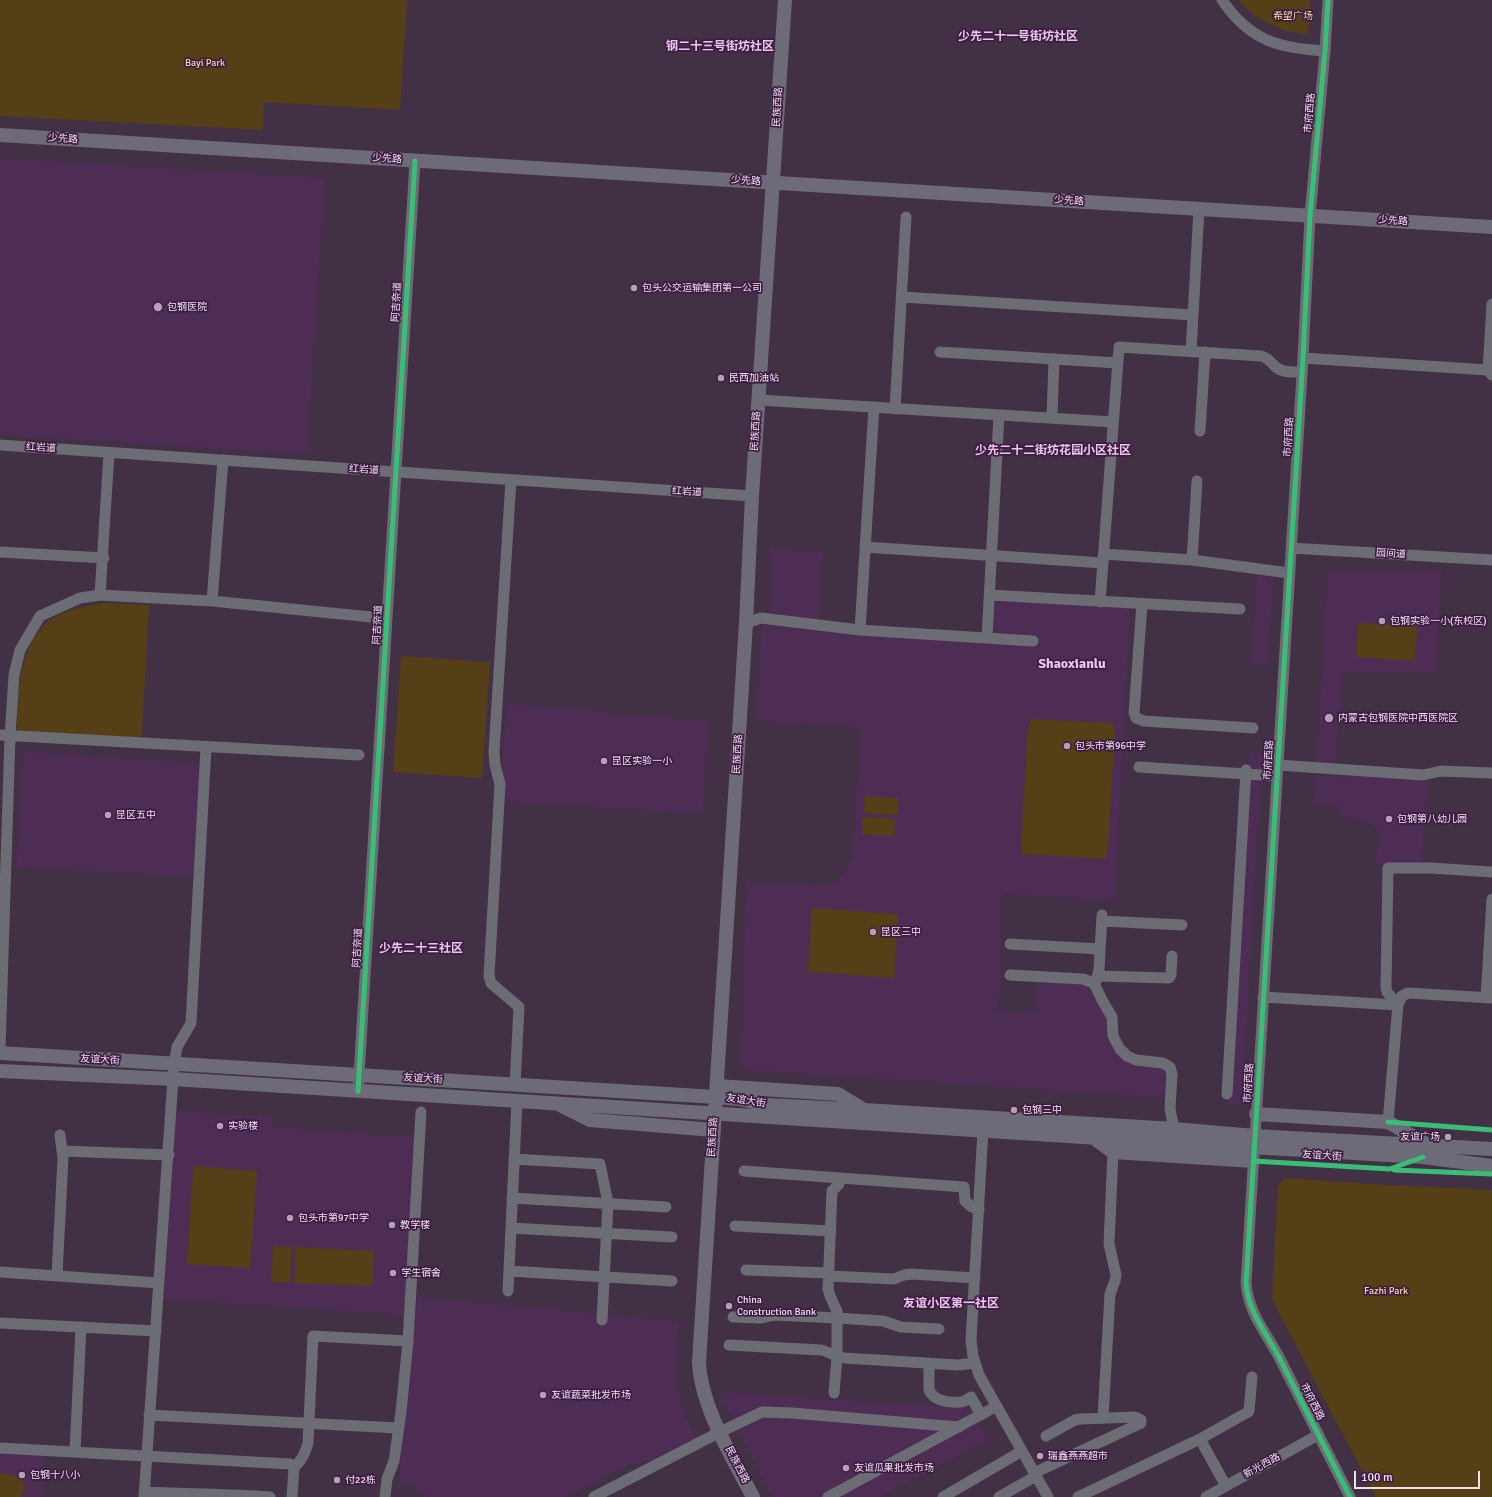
<!DOCTYPE html>
<meta charset="utf-8">
<style>
body{margin:0}
#map{position:relative;width:1492px;height:1497px;overflow:hidden;background:#423044;font-family:Signika,sans-serif}
canvas{display:block}
.scale{position:absolute;left:1354px;top:1471px;width:126px;height:18px;box-sizing:border-box;border:2px solid #f2def4;border-top:0;padding-left:5px;font-size:12px;line-height:14px;white-space:nowrap;color:#f2def4;-webkit-text-stroke:3px #3d1e41;paint-order:stroke}
</style>
<div id="map">
<canvas width="1492" height="1497"></canvas>
<div class="scale">100 m</div>
</div>
<script>
const g = document.querySelector('canvas').getContext('2d');
g.lineJoin = 'round';
function paint(path, color) {
  g.fillStyle = color;
  g.fill(path, 'evenodd');
}
function trace(path, color, width, dash) {
  g.strokeStyle = color;
  g.lineWidth = width;
  g.lineCap = dash ? 'butt' : 'round';
  g.setLineDash(dash || []);
  g.stroke(path);
}
function label(font, color, halo, rows, align = 'center') {
  g.font = font + ' Signika,"Noto Sans SC",sans-serif';
  g.lineWidth = 3.5;
  g.setLineDash([]);
  g.textBaseline = 'middle';
  g.strokeStyle = halo;
  g.fillStyle = color;
  for (const [text, x, y, turn = 0] of rows) {
    g.save();
    g.translate(x, y);
    g.rotate((+turn || 0) * Math.PI / 180);
    g.textAlign = isNaN(turn) ? turn : align;
    if (halo) g.strokeText(text, 0, 0);
    g.fillText(text, 0, 0);
    g.restore();
  }
}
const built = new Path2D(`
 M0,158l325,20 -18,276 -307,-19z
 M770,548l53,4 -5,68 -37,3 213,12 2,-43 135,8 -17,300 -112,-6 -1,76 -3,41 28,2 8,-2 3,-31 56,3 15,28 5,34 50,20 4,6 1,27 -419,-28 -8,-8 5,-180 84,3 6,-1 3,-3 13,-22 9,-132 -105,-6 6,-99h9z
 M1328,570l114,1 -6,101h-94l-6,92 -20,-1z
 M1257,572l17,1 -6,92 -17,-1z
 M506,704l103,7v3l99,6 -5,94 -202,-13z
 M23,752l177,11 -7,114 -177,-10z
 M1249,753h13l-20,352 -15,-1z
 M1315,776l113,2 -7,89 -47,-3 6,-30 -1,-3 -7,-7 -32,-8 -2,-3v-7l-25,-3z
 M176,1111l96,6v10l144,10 -12,178 -240,-16z
 M418,1297l261,24 -3,58 9,39 18,31 -75,16 -62,32h-137l-21,-13h-9l5,-73z
 M720,1392l239,16 10,-5 19,37 -108,57h-108z
 M0,1451l44,2 -2,44h-42z`);
const green = new Path2D(`
 M0,0h407l-7,110 -136,-8 -1,28 -263,-14z
 M1238,0h72l-2,34 -23,-3 -29,-14z
 M102,603l47,2 -7,130 -4,4 -121,-8c1,-33 1,-73 22,-100 3,-3 5,-7 8,-9 16,-12 37,-15 55,-19z
 M1358,623l59,4 -2,34 -59,-4z
 M401,656l89,6 -8,116 -89,-6z
 M1031,719l82,4 2,9 -7,116 -3,11 -82,-5 -2,-12 7,-114z
 M865,796l33,2 -1,17 -33,-2z
 M863,817l32,2 -1,17 -32,-2z
 M812,908l86,6 -4,64 -86,-6z
 M194,1166l62,5 1,4 -7,93 -63,-4 6,-95z
 M1284,1178l103,7 90,4 15,2v306h-116l-104,-197 6,-114z
 M273,1246l19,1 -2,36 -19,-1z
 M296,1247l78,4 -2,35 -78,-3z
 M0,1473c12,1 23,1 25,15l-4,9h-21z`);
const minor = new Path2D(`
 M1222,0c28,41 56,48 103,51
 M1328,0l-3,51 -15,165 -7,142 -57,925c2,30 22,52 35,78 23,45 46,91 69,136
 M902,297l291,18
 M1492,304l-4,66 4,5
 M1191,351l8,-142
 M940,352l178,11
 M1303,358l185,12
 M759,400l354,22
 M895,409l11,-192
 M1052,418l2,-59
 M1200,431l5,-79
 M0,445l752,51
 M511,480l-17,272 1,13 5,19 -11,192 2,7 28,24 -4,78
 M865,547l238,16
 M1291,548l201,12
 M0,552l104,6
 M1104,554l88,6 97,13
 M1192,560l5,-79
 M100,595l9,-142
 M990,595l250,14
 M212,601l11,-141
 M1100,602l19,-255 142,9c8,2 10,7 16,12 7,5 17,4 25,4
 M1142,604l-8,109 2,5 8,3 109,7
 M746,623l15,-5 99,12 173,11
 M860,630l14,-223
 M987,638l12,-223
 M0,735l359,20
 M1278,765l145,10 18,-4 51,2
 M1139,767l138,9
 M1102,921l80,4
 M1010,944l90,5
 M1010,975l73,4 11,4 8,17 10,17 1,19 7,13 7,7 9,4 27,3 7,4 2,7 -2,35 4,20
 M1099,976l70,2 2,-3 1,-19
 M1096,981l3,-11 3,-55
 M1263,997l135,8
 M1486,998l6,-99
 M1398,1005l-11,-13 -1,-4 2,-120h43l61,4
 M0,1049l10,-313 4,-61 6,-25 20,-34 40,-18 20,-3 112,6 159,16
 M358,1091l57,-930
 M1227,1094l19,-324
 M1388,1122l10,-117 4,-9 6,-3 84,5
 M983,1130l-12,210 2,16 6,19 69,122
 M62,1151l107,4
 M514,1159l86,5 8,39 -6,117
 M744,1171l220,16 1,14 7,6 7,3
 M512,1198l154,9
 M735,1226l96,5
 M511,1228l161,9
 M746,1270l83,3
 M509,1271l163,10
 M0,1272l159,11
 M57,1275l6,-117 -3,-23
 M829,1276l65,3 10,-4 8,-1 63,4
 M508,1291l9,-190
 M733,1317l27,1 14,-3 63,3 46,3 18,6 38,2
 M0,1323l156,8
 M729,1345l92,5c9,2 15,7 23,8l114,7 17,-2
 M929,1363v27c5,11 20,13 31,12 4,0 8,-3 11,-5l10,18
 M834,1393l3,-36v-46l-7,-15 -2,-7 4,-98 7,-7v-6
 M149,1415l249,13
 M1103,1418l7,-124 5,-13 1,-6 -7,-31 4,-92
 M1200,1439l26,47
 M0,1448l290,16 4,3
 M75,1452l6,-125
 M1034,1473l105,-49 2,-1v-3l-6,-3 -54,2 -6,1 -29,16
 M144,1492c42,2 84,2 126,5
 M144,1497l30,-433 3,-17 14,-24 15,-276
 M292,1497l2,-30c8,-6 11,-14 14,-24l5,-107 95,5
 M385,1497l2,-18 7,-18 7,-49 7,-71 13,-229
 M594,1497l126,-65 42,-20 30,1 167,14
 M828,1497l169,-91
 M943,1497l79,-46
 M999,1497l37,-21
 M1078,1497l122,-58 48,-27 1,-1 3,-34
 M1206,1497l112,-62`);
const major = new Path2D(`
 M0,135l1492,92
 M0,1053l716,44 23,2 28,6 97,5 310,19 81,7 237,13
 M0,1071l173,8 941,60 309,18 69,9
 M717,1086l121,8 26,16
 M562,1106l28,14 124,10
 M1256,1114l132,8 38,22
 M1094,1138l19,14 140,9
 M753,1497c-21,-40 -52,-90 -54,-135l47,-739 6,-127 33,-496`);
const cycleway = new Path2D(`
 M1328,0l-3,51 -15,165 -7,142 -57,925c2,30 22,52 35,78 23,45 46,91 69,136
 M358,1091l57,-930
 M1388,1122l104,8
 M1253,1161l137,8 33,-12
 M1394,1170l98,4`);
const markers = [
 [634,288,4,"#b4a1b6"],
 [158,307,5,"#b4a1b6"],
 [721,378,4,"#b4a1b6"],
 [1382,621,4,"#b4a1b6"],
 [1329,718,5,"#b4a1b6"],
 [1067,746,4,"#b4a1b6"],
 [604,761,4,"#b4a1b6"],
 [108,815,4,"#b4a1b6"],
 [1389,819,4,"#b4a1b6"],
 [873,932,4,"#b4a1b6"],
 [1014,1110,4,"#b4a1b6"],
 [220,1126,4,"#b4a1b6"],
 [1448,1137,4,"#b4a1b6"],
 [290,1218,4,"#b4a1b6"],
 [392,1225,4,"#b4a1b6"],
 [393,1273,4,"#b4a1b6"],
 [729,1306,4,"#b4a1b6"],
 [543,1395,4,"#b4a1b6"],
 [1040,1456,4,"#b4a1b6"],
 [846,1468,4,"#b4a1b6"],
 [22,1475,4,"#b4a1b6"],
 [337,1480,4,"#b4a1b6"]
];
const parkNames = [
 ["希望广场",1293,16],
 ["Bayi Park",205,63],
 ["Fazhi Park",1386,1291]
];
const streetNames = [
 ["民族西路",778,107,-86],
 ["市府西路",1310,113,-85],
 ["少先路",63,139,4],
 ["少先路",387,159,4],
 ["少先路",746,181,4],
 ["少先路",1069,201,4],
 ["少先路",1393,221,4],
 ["阿吉奈道",397,302,-86],
 ["民族西路",756,431,-86],
 ["市府西路",1289,437,-86],
 ["红岩道",41,448,4],
 ["红岩道",364,470,4],
 ["红岩道",687,492,4],
 ["园间道",1391,554,4],
 ["阿吉奈道",378,625,-87],
 ["民族西路",738,754,-86],
 ["市府西路",1269,760,-86],
 ["阿吉奈道",358,948,-87],
 ["友谊大街",100,1060,3],
 ["友谊大街",423,1079,3],
 ["市府西路",1249,1083,-86],
 ["友谊大街",746,1101,9],
 ["民族西路",713,1137,-86],
 ["友谊大街",1322,1156,4],
 ["市府西路",1312,1402,63],
 ["民族西路",737,1465,63],
 ["新光西路",1262,1466,-29]
];
const poiNames = [
 ["包头公交运输集团第一公司",642,288],
 ["包钢医院",167,307],
 ["民西加油站",729,378],
 ["包钢实验一小(东校区)",1390,621],
 ["内蒙古包钢医院中西医院区",1338,718],
 ["包头市第96中学",1075,746],
 ["昆区实验一小",612,761],
 ["昆区五中",116,815],
 ["包钢第八幼儿园",1397,819],
 ["昆区三中",881,932],
 ["包钢三中",1022,1110],
 ["实验楼",228,1126],
 ["友谊广场",1440,1137,"right"],
 ["包头市第97中学",298,1218],
 ["教学楼",400,1225],
 ["学生宿舍",401,1273],
 ["China",737,1300],
 ["Construction Bank",737,1312],
 ["友谊蔬菜批发市场",551,1395],
 ["瑞鑫燕燕超市",1048,1456],
 ["友谊瓜果批发市场",854,1468],
 ["包钢十八小",30,1475],
 ["付22栋",345,1480]
];
const quarterNames = [
 ["少先二十一号街坊社区",1018,37],
 ["钢二十三号街坊社区",720,47],
 ["少先二十二街坊花园小区社区",1053,451],
 ["少先二十三社区",421,949],
 ["友谊小区第一社区",951,1304]
];
const districtNames = [
 ["Shaoxianlu",1072,664]
];
paint(built, '#4e2d54');
paint(green, '#553f16');
trace(minor, '#6b6c74', 11);
trace(major, '#6d6b77', 14);
trace(cycleway, '#3abd76', 5);
for (const [x, y, r, color] of markers) {
  const dot = new Path2D();
  dot.arc(x, y, r, 0, 2 * Math.PI);
  g.fillStyle = color;
  g.fill(dot);
  trace(dot, '#3d1e41', 1.5);
}
label('10px', '#f9daa2', '#3d1e41', parkNames);
label('10px', '#f2def4', '#3d1e41', streetNames);
label('10px', '#f2def4', '#3d1e41', poiNames, 'left');
label('bold 12px', '#ebc4f0', '#3d1e41', quarterNames);
label('bold 14px', '#ebc4f0', '#3d1e41', districtNames);
</script>
